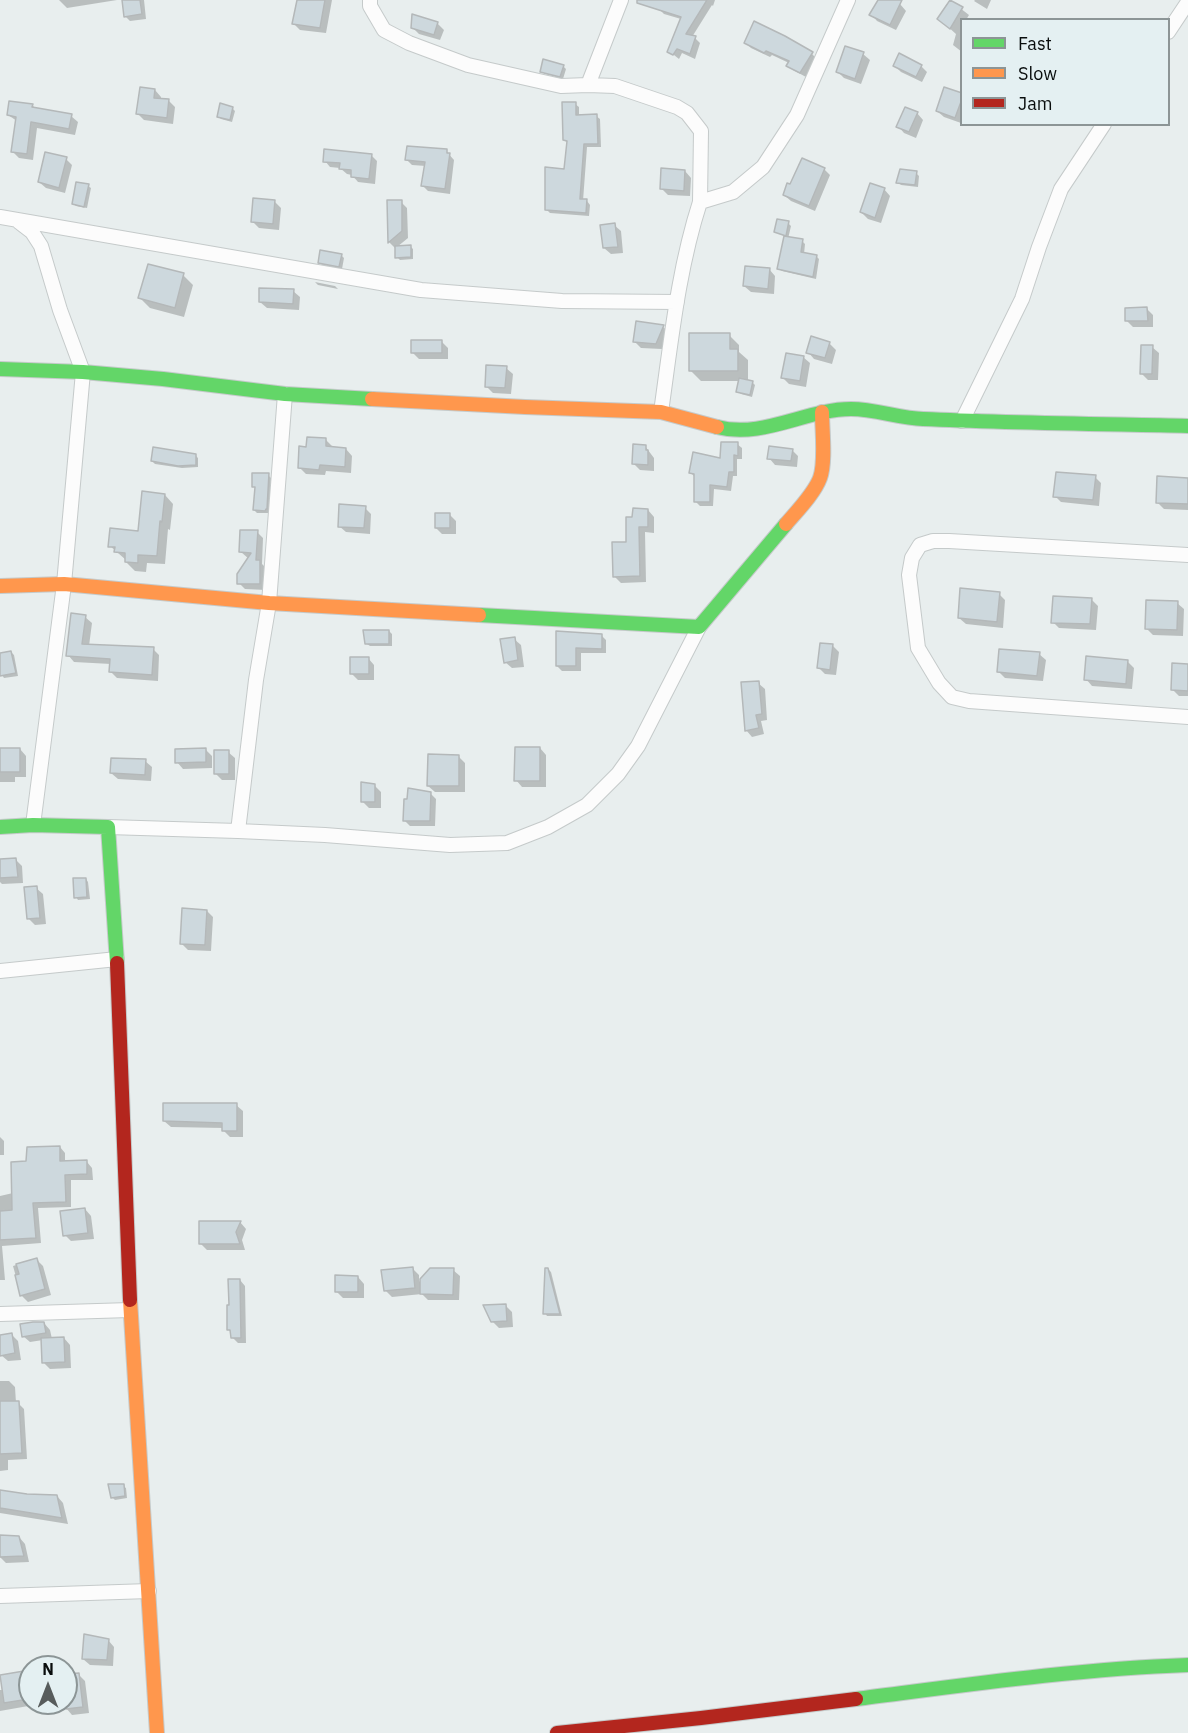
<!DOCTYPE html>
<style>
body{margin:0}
#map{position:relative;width:1188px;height:1733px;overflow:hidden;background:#e8eeee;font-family:"IBM Plex Sans",sans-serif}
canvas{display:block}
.legend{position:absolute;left:960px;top:18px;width:210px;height:108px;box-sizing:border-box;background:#e4f0f2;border:2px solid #8c9596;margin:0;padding:8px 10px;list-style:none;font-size:18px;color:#090d0d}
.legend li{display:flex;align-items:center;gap:12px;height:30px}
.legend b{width:30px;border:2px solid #8c9596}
.north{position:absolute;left:18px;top:1655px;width:60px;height:60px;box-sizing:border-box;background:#e4f0f2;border:2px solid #8c9596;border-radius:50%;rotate:0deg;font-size:16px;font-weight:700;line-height:24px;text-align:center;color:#090d0d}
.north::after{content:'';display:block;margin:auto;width:21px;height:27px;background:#575c5c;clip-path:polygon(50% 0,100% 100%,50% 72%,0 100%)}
</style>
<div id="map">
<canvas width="1188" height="1733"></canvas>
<ul class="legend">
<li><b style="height:8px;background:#63d668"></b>Fast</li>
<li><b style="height:8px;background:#ff974d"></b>Slow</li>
<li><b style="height:8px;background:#b3261e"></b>Jam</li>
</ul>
<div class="north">N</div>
</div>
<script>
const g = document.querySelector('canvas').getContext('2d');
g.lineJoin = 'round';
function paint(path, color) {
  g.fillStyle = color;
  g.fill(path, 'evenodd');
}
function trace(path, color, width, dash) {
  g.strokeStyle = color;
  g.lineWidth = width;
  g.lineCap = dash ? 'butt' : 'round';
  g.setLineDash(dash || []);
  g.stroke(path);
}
const shadow = new Path2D(`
 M59,0h58l-50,8z
 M123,0h21l2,19 -16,2 -5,-5z
 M298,0h34l-6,33 -26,-3 -6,-6z
 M663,0h52l-2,6 -1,-1 -20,32 3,1 5,5 -5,16 -13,-6 -3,6 -10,-8 12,-32 -17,-5 -5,-5z
 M880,0h11l9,4 6,7 -10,19 -19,-9 -6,-7z
 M991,0l-4,9 -13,-8 1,-1z
 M951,1l18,14 -3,5h-4v32l-9,-7 3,-11 -10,-9z
 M437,23l7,7 -4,10 -21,-6 -7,-7z
 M746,43l66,11 5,5 -11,18 -13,-7 -5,-5 1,-2 -17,-8 -2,2 -19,-9z
 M863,54l7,6 -9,24 -17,-6 -7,-7z
 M563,66l3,3 -3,10 -18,-5 -3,-3z
 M895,66h26l6,6 -5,10 -21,-10z
 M155,90l6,7v3l8,1 6,6 -2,17 -29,-4 -6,-6z
 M962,94l-1,29 -17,-6 -7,-6z
 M575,104l4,3v9h17l4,3 1,28h-14l-4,54h4l3,4 -1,11 -39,-3 -3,-3 19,-40 2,-27 -4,-3z
 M32,105l4,4 35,7 7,6 -3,13 -38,-7 -4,32 -14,-2 -6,-6 4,-31 -9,-6z
 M232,108l3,3 -3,11 -11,-3 -3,-3z
 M917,113l6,7 -7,18 -12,-5 -6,-7z
 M446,151l8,9 -4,34 -22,-3 -5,-5 3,-20 -14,-1 -5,-5z
 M371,155l6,6 -2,23 -17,-2 -6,-7 -5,-1 -7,-6 -10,-1 -5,-6z
 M66,159l6,6 -7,28 -19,-5 -7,-6z
 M824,169l6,6 -15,36 -24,-10 -7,-6z
 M685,171l6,7 -1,18 -22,-1 -7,-7z
 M916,173l3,3 -1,11 -17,-2 -3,-3z
 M88,186l3,2 -4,20 -11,-2 -3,-3z
 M884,189l6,7 -9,27 -13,-4 -7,-7z
 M274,201l7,7 -2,22 -20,-2 -7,-7z
 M389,202h12l6,6 1,30 -11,9 13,-1 3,3v10l-13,1 -3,-3 -1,-8 -7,-7z
 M788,223l3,3 -3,13 14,2 3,3 -1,10 12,2 3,3 -3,20 -34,-8 -3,-2 6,-33 -6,-2 -3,-3z
 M614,225l7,6 2,22 -12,1 -7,-6z
 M341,255l3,3 -2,11 -20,-4 -3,-3z
 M769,269l6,7 -1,18 -23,-2 -7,-6z
 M183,275l10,10 -9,32 -34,-9 -10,-10z
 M315,282l20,4 3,3 -20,-4z
 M293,291l7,6 -1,13 -32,-2 -7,-6z
 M1147,309l6,6v12h-20l-6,-6z
 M663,327l7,6 -8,16 -21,-1 -6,-6z
 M729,335l10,10v7l9,8v21l4,1 3,3 -3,12 -11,-3 -3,-2 2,-11h-39l-10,-10z
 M441,341l7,7v11h-29l-6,-6z
 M829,343l7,7 -4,14 -18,-5 -6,-7z
 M1152,347l7,6 -1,27h-10l-7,-7z
 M803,357l7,6 -4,24 -17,-3 -6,-6z
 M506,368l7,6 -2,20 -18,-1 -7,-7z
 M326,440l6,6v2l14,1 6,7 -1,17 -25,-2 -1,4 -19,-1 -7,-7 9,-18z
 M737,444l5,4v11h-5v17h-4l-2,15 -17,-2 -1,17h-13l-5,-5v-24l-5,-5 32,-12z
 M645,446l9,12v13l-14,-1 -6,-6z
 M792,450l6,6 -1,11 -22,-2 -6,-7z
 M195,455l3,3v9l-16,1 -27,-4 -3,-3z
 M268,475l3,3 -2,33h-1v2h-11l-3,-3 2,-21 -2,-3z
 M1095,477l6,6 -2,23 -38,-4 -6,-6z
 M1188,480v30l-24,-1 -7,-7z
 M165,495l8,9 -3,26 -2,-1 -3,35 -18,-1 -1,9 -11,-1 -9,-9v-2l-16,-14 29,-14z
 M365,508l6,6 -1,20 -24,-2 -7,-6z
 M648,510l6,7v16l-9,-1 1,50 -25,1 -7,-7 13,-33 7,-24z
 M449,514l7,7v13h-14l-6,-6z
 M257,532l6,6 -1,26 4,4v22l-21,-1 -6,-6 10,-24 -8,-7z
 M999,594l6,6 -2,28 -37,-4 -7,-6z
 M1091,599l7,7 -2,24 -37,-2 -6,-6z
 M1177,603l7,6 -1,27 -30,-1 -6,-6z
 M85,617l7,6 -3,23 64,3 6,6 -1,26 -41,-3 -6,-6v-8l-37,-2 -6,-7z
 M389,631l3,3v12h-22l-3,-2z
 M557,633l44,2 5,5v13h-25v18h-19l-5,-5z
 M514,639l7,6 3,22 -12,1 -7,-6z
 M833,646l6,6 -3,23 -11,-1 -6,-6z
 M11,652l3,3 4,21 -14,2 -4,-6v-17z
 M1039,654l7,6 -3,21 -38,-3 -7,-7z
 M368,658l6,7v15h-16l-7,-7z
 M1127,661l7,7 -2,21 -40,-3 -6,-7z
 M1188,665v31h-9l-7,-7z
 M758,683l7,6 2,31 -6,1 3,13 -12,3 -6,-7z
 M540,748l6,7v32h-24l-6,-7z
 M0,749h20l6,7v21h-11v5h-15z
 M206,750l6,6v12l-29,1 -6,-7z
 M228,752l7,6v22h-13l-6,-6z
 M459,757l6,6v29h-30l-7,-6z
 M145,761l7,6 -1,14 -33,-2 -7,-6z
 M374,785l7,7v16h-12l-7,-7z
 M430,793l6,6 -1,27h-25l-5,-5z
 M0,860h16l6,6 1,17 -21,1 -2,-2z
 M86,879l2,3 2,17 -12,1 -2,-3z
 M36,888l7,6 3,30 -11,1 -7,-7z
 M207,911l6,6 -2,34 -23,-1 -7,-7z
 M236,1105l7,6v26h-13l-6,-6v-3l-53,-1 -7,-6z
 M0,1137l4,4v14h-4z
 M60,1147l5,6v10l22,-1 5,6 1,12h-22v27l-33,1 3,35 -39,3 3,34h-5v-84l13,-3 15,-30z
 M85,1209l6,7 3,23 -23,2 -6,-6z
 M240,1222l6,7 -4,11 3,10h-38l-7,-7z
 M36,1259l7,7 8,29 -23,7 -7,-7 -8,-29z
 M412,1268l7,7v7l12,-13 22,1 7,6 -1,24h-31l-6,-6 -30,3 -7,-7z
 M548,1269l3,3 11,44h-15l-2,-3z
 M358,1277l6,7v14h-21l-7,-7z
 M240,1280l5,6 1,57h-8l-6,-6v-4l-4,-4z
 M505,1305l7,7 1,15 -14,1 -7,-7z
 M44,1323l6,7 2,9 12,-1 6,7 1,23 -21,1 -6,-6 -1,-23 -13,2 -7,-6z
 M12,1335l6,6 3,19 -13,1 -7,-6 -1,-19z
 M0,1381h9l6,6 1,16h2l6,6 3,50 -19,1v10l-8,1z
 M123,1486l3,2 1,10 -12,2 -3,-3z
 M0,1492l27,4h30l6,7 5,21 -68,-11z
 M0,1537h19l6,7 4,18 -23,1 -6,-6z
 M108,1640l6,7 -1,19 -23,-1 -7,-6z
 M23,1673l7,6v24h4v2l-34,6v-21h3z
 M79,1675l6,6 4,32 -17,2 -6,-7v-32z`);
const building = new Path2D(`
 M122,0h18l2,14 -18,3z
 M297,0h28l-5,28 -28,-4z
 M637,0h70l-21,34 10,2 -6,18 -13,-5 -4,6 -6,-3 14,-35 -44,-14z
 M878,0h24l-12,25 -21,-10z
 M950,0l13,7 -13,22 -13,-10z
 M412,14l26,8 -4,13 -23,-7z
 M754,21l31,15 28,16 -13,21 -14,-7 3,-5 -23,-10 -2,2 -20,-10z
 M845,46l19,6 -9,27 -19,-7z
 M899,53l23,12 -6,12 -23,-11z
 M543,59l21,6 -4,12 -20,-5z
 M140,87l15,2 -1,9 15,1 -2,19 -31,-4z
 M944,87l18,6v6l-7,19 -19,-7z
 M9,101l24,3 -1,3 40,7 -3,15 -38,-7 -4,32 -16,-2 5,-35 -9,-2z
 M562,102h14v13l21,-1 1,30h-14l-4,55h7l-1,14 -41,-3v-43l19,2 3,-28 -4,-1z
 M220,103l13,4 -3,13 -13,-3z
 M905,107l13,5 -9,20 -13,-5z
 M407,146l40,3v4h3l-5,36 -24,-3 4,-24 -20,-2z
 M324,149l48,5 -3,25 -18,-2v-7l-12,-1 1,-6 -17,-1z
 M45,152l22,5 -8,31 -21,-6z
 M802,158l23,10 -16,38 -26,-11 4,-12 3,1z
 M661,168l24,2 -1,21 -24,-2z
 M900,169l17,2 -2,14 -19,-2z
 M76,182l13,2 -5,23 -12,-3z
 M870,183l15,5 -10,30 -15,-6z
 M253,198l22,2 -2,24 -22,-2z
 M387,200h15v31l-14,12z
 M777,219l12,2 -3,15 -12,-4z
 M615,223l3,24 -15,1 -3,-23z
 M784,236l19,3 -2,13 16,3 -4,22 -36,-8z
 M411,245v12l-16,1v-12z
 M320,250l22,4 -3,13 -21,-4z
 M148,264l36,9 -9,35 -37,-10z
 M745,266l25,2 -2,21 -25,-3z
 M259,288l35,1 -1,15 -34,-2z
 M1147,307l1,14h-23v-13z
 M636,321l28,4 -8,19 -23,-2z
 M689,333h41v16h8v22h-49z
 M811,336l19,6 -5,16 -19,-5z
 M411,340h31v13h-31z
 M1141,345h12l-1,29h-12z
 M786,353l18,3 -4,25 -19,-3z
 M486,365l21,1 -2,22 -20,-1z
 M739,378l14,3 -3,14 -14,-3z
 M307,437l19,1v8l20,2 -1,19 -25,-2 -1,5 -21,-2 1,-22 7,1z
 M721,442h17v14l-4,-1v17h-5l-2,15 -17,-2v17h-16v-28l-5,-1 4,-21 27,6z
 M633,444l13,1v5h2v15l-16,-1z
 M769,446l24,3 -2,12 -24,-2z
 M153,447l43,7v11l-18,1 -27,-5z
 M1056,472l40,3 -3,25 -40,-3z
 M252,473h17l-2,36h-1l-1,2 -12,-1 2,-23h-3z
 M1157,476l31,2v26l-32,-1z
 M142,491l23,3 -3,28 -2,-1 -3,35 -19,-1v8l-13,-1v-9l-11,-1 1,-5h-7l2,-19 28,3z
 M339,504l27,2 -2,22 -26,-1z
 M633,508l15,1v18h-9l1,49 -27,1 -1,-35h14v-25h6z
 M435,513h15v15h-15z
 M240,530h18l-2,30h4v24h-23v-10l14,-21 -12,-1z
 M960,588l40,4 -3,30 -39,-4z
 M1053,596l39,2 -2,26 -39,-1z
 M1146,600l32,1 -1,29 -32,-1z
 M71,613l15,2 -4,29 72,3 -2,28 -43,-3 1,-13 -44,-3z
 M363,630h26v14h-24z
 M556,631l46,3v15l-26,-1v18h-20z
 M515,637l3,23 -14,3 -4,-24z
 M820,643l13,1 -3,26 -13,-2z
 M999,649l41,3 -3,24 -40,-4z
 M11,651l5,22 -16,3v-23z
 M1086,656l42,4 -2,24 -42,-4z
 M350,657h19v17h-19z
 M1172,663l16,1v27l-17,-1z
 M759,681l3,33 -6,1 3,13 -14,3 -4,-49z
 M515,747h25v34h-26z
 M0,748h20v24h-20z
 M206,748v14l-31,1v-14z
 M214,750h15v24h-15z
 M428,754l31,1v31h-32z
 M111,758l35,1 -1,16 -35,-2z
 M361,782l14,2v18h-14z
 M408,788l23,4 -1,29h-27l1,-22h3z
 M16,858l2,19 -18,1v-19z
 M73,878h13l1,19 -13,1z
 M37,886l3,32 -13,1 -3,-32z
 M182,908l25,2 -2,35 -25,-1z
 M163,1103h74v28h-15v-8l-59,-2z
 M60,1146v15l27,-1v14l-22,1 1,27 -33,1 3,35 -36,2v-29l12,-1 -1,-48 15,-1 1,-14z
 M85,1208l3,25 -25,3 -3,-25z
 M199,1221h42l-5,11 4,12h-41z
 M37,1258l8,31 -25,7 -5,-21 4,-1 -3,-10z
 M413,1267l2,21 -31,3 -3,-21z
 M430,1268h24l-1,27 -33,-1v-15z
 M545,1268h3l12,46h-17z
 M335,1275l23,1v16h-23z
 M228,1279h12l1,59h-10l-1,-8h-3v-25h2z
 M506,1304l1,17 -16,1 -8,-17z
 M33,1322h11l2,11 -24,4 -2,-13z
 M12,1333l3,20 -15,3v-21z
 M64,1337l1,25 -23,1 -1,-25z
 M0,1401h19l3,52 -22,1z
 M108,1484h16l1,12 -14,2z
 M0,1490l27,4 30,1 5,23 -62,-10z
 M0,1535l19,1 5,20 -24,1z
 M84,1634l25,5 -2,21 -25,-1z
 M24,1671l5,28 -25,4 -4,-28z
 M79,1673l4,34 -17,2v-35z`);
const street = new Path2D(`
 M370,0v6l14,24 25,13 59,22 93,21 27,-1 27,1 62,21 10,6 14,18 -1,71
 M1168,32l20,-30
 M588,85l33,-85
 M0,217l421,73 141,11 115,1
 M19,222l13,10 9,14 19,64 23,62 -19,212 -31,241
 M661,412c10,-70 17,-142 39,-210l33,-10 30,-25 34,-52 51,-115
 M962,421l60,-122 17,-52 22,-58 43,-65
 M1188,555l-239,-14h-16l-13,4 -8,13 -3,17 9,73 21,35 13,14 17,4 219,16
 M108,827l130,4 87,4 125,10 57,-2 41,-16 39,-22 31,-31 20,-28 61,-119
 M238,831l18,-151 13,-77 16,-209
 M0,971l117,-12
 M0,1314l130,-4
 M0,1596l149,-5`);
const fast = new Path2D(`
 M0,369l83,3 80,7 122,15 87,5
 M717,427c46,12 89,-18 134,-18 24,0 48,9 72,10 88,4 177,5 265,7
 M479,615l220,12 87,-103
 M0,827l33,-2 75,2 9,136
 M856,1699c110,-14 221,-30 332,-34`);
const slow = new Path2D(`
 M372,399l153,8 136,5 56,15
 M786,524c11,-13 28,-30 34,-46 6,-16 2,-48 2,-66
 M0,586l64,-2 205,19 210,12
 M130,1300l27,433`);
const jam = new Path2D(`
 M117,963l13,337
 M557,1733l144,-15 155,-19`);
paint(shadow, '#0003');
paint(building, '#cdd8dd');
trace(building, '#b4b8b9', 1.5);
trace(street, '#c5caca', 16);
trace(fast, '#c5caca', 16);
trace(slow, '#c5caca', 16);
trace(jam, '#c5caca', 16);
trace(street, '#fcfcfc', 14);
trace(fast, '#63d668', 14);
trace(slow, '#ff974d', 14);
trace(jam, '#b3261e', 14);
</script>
